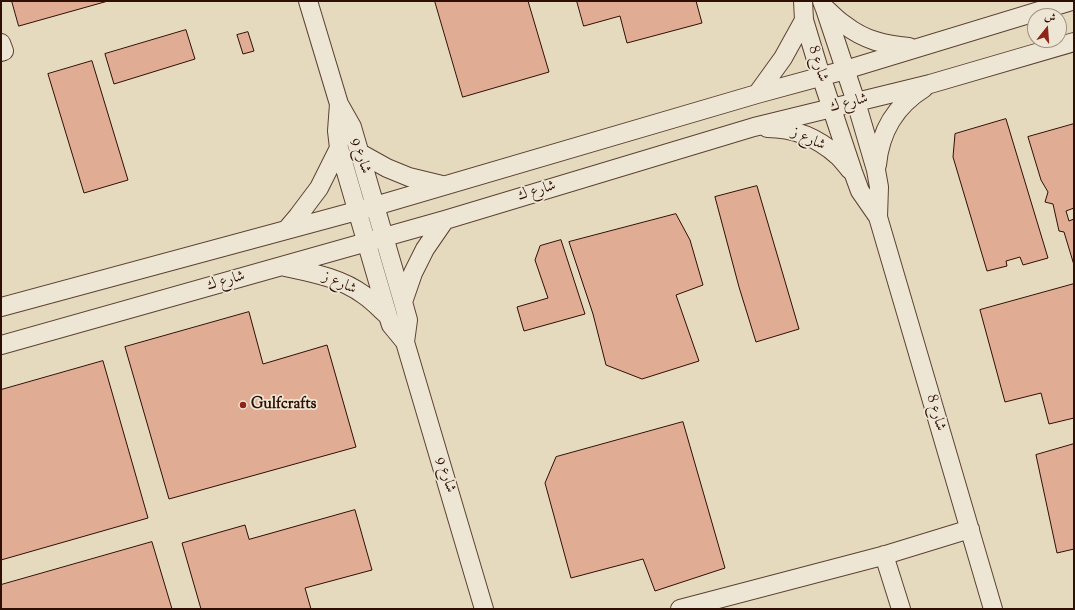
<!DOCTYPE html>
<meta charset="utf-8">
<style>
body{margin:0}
#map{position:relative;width:1075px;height:610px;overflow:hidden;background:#e5d9be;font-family:"Sorts Mill Goudy",Amiri,serif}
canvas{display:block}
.frame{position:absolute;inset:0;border:2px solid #2f0f04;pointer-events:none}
.north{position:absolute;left:1027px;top:8px;width:40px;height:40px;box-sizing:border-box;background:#eee6d5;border:1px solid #a29081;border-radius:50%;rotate:17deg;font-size:11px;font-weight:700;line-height:16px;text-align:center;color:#2f0f04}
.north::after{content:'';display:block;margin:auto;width:14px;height:18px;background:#8f2418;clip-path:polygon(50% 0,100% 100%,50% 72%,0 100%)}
</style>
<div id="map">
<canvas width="1075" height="610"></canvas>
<div class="frame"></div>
<div class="north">ش</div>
</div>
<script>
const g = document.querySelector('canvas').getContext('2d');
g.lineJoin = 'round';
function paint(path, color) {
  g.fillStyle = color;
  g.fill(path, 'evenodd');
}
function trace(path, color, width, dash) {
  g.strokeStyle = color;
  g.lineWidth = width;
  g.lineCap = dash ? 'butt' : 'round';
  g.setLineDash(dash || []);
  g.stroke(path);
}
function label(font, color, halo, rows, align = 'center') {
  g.font = font + ' "Sorts Mill Goudy",Amiri,serif';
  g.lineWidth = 3.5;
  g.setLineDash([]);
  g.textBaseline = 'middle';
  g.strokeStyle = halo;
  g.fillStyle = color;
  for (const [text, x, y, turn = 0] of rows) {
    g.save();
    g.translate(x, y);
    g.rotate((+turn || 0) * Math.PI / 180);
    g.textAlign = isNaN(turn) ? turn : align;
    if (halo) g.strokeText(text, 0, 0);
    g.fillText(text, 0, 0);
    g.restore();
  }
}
const building = new Path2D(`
 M12,1h96l-89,25z
 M435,1h93l21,71 -86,25z
 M577,1h119l6,22 -75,20 -7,-27 -36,10z
 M186,30l9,29 -81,25 -9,-30z
 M248,32l6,19 -11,3 -6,-19z
 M92,61l36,119 -44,13 -36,-119z
 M1006,119l42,139 -25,7 -3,-8 -14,4 1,5 -20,5 -34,-114 2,-23z
 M1074,124v84l-8,3 3,10 5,-2v46l-10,-33 -5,-1 -6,-27 -8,-2 3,-10 -7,-12 -13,-43z
 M757,186l42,143 -43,13 -17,-55 -24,-90z
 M676,214l14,26 13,45 -27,10 23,66 -57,18 -36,-14 -13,-51 -24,-72z
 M561,240l24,74 -61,17 -7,-24 31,-9 -13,-38 5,-14z
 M1074,284v134l-25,6 -8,-31 -36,9 -25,-92z
 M249,312l14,52 64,-19 29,102 -187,52 -44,-152z
 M103,361l45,157 -147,42v-170z
 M683,422l42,146 -70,23 -12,-32 -72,19 -26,-95 11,-26z
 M1074,444v105l-17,4 -21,-98z
 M355,510l17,60 -67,18 6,21h-110l-19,-66 63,-18 4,14z
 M152,542l20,67h-171v-24z`);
const minor = new Path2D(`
 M308,1l31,103 13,23 51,175 5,18 -3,22 79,267
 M803,1l1,19 17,56 32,96 7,19 18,26 115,392
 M822,1l3,8 31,93 20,68 3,17 -1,30
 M826,9c6,5 12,12 19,16 19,15 40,20 64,22
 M1,43l3,8 -3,1
 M757,94l26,-36 21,-38
 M339,104l-2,27 2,17 49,168 3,9 14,17
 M767,128c26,0 51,10 71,28 4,4 8,9 12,14
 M360,153l27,15 22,9 33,8
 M877,165c3,-33 18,-59 47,-77
 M287,229l11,-13 21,-28 20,-40
 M285,267c28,6 56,11 79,28 9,6 16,14 24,21
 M403,302l10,-29 12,-24 20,-29
 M1,307l374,-101 382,-112 88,-24 227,-69
 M1,345l444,-125 309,-93 176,-43 144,-42
 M884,555l17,54
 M680,609l202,-53 88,-27`);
const markers = [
 [243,405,4,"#8f2418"]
];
const streetNames = [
 ["شارع 8",817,64,73],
 ["شارع ك",849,104,-14],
 ["شارع ز",808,140,25],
 ["شارع 9",360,156,74],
 ["شارع ك",537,192,-17],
 ["شارع ك",226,282,-16],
 ["شارع ز",339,284,24],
 ["شارع 8",935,413,74],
 ["شارع 9",445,475,74]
];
const poiNames = [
 ["Gulfcrafts",251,405]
];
paint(building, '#e1ac94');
trace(building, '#2f0f04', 1);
trace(minor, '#5c4232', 20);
trace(minor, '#eee6d5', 18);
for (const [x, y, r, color] of markers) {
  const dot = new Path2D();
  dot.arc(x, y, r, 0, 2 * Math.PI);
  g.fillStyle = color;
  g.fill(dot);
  trace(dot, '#eee6d5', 1.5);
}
label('15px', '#2f0f04', '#eee6d5', streetNames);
label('bold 15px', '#2f0f04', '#eee6d5', poiNames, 'left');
</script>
